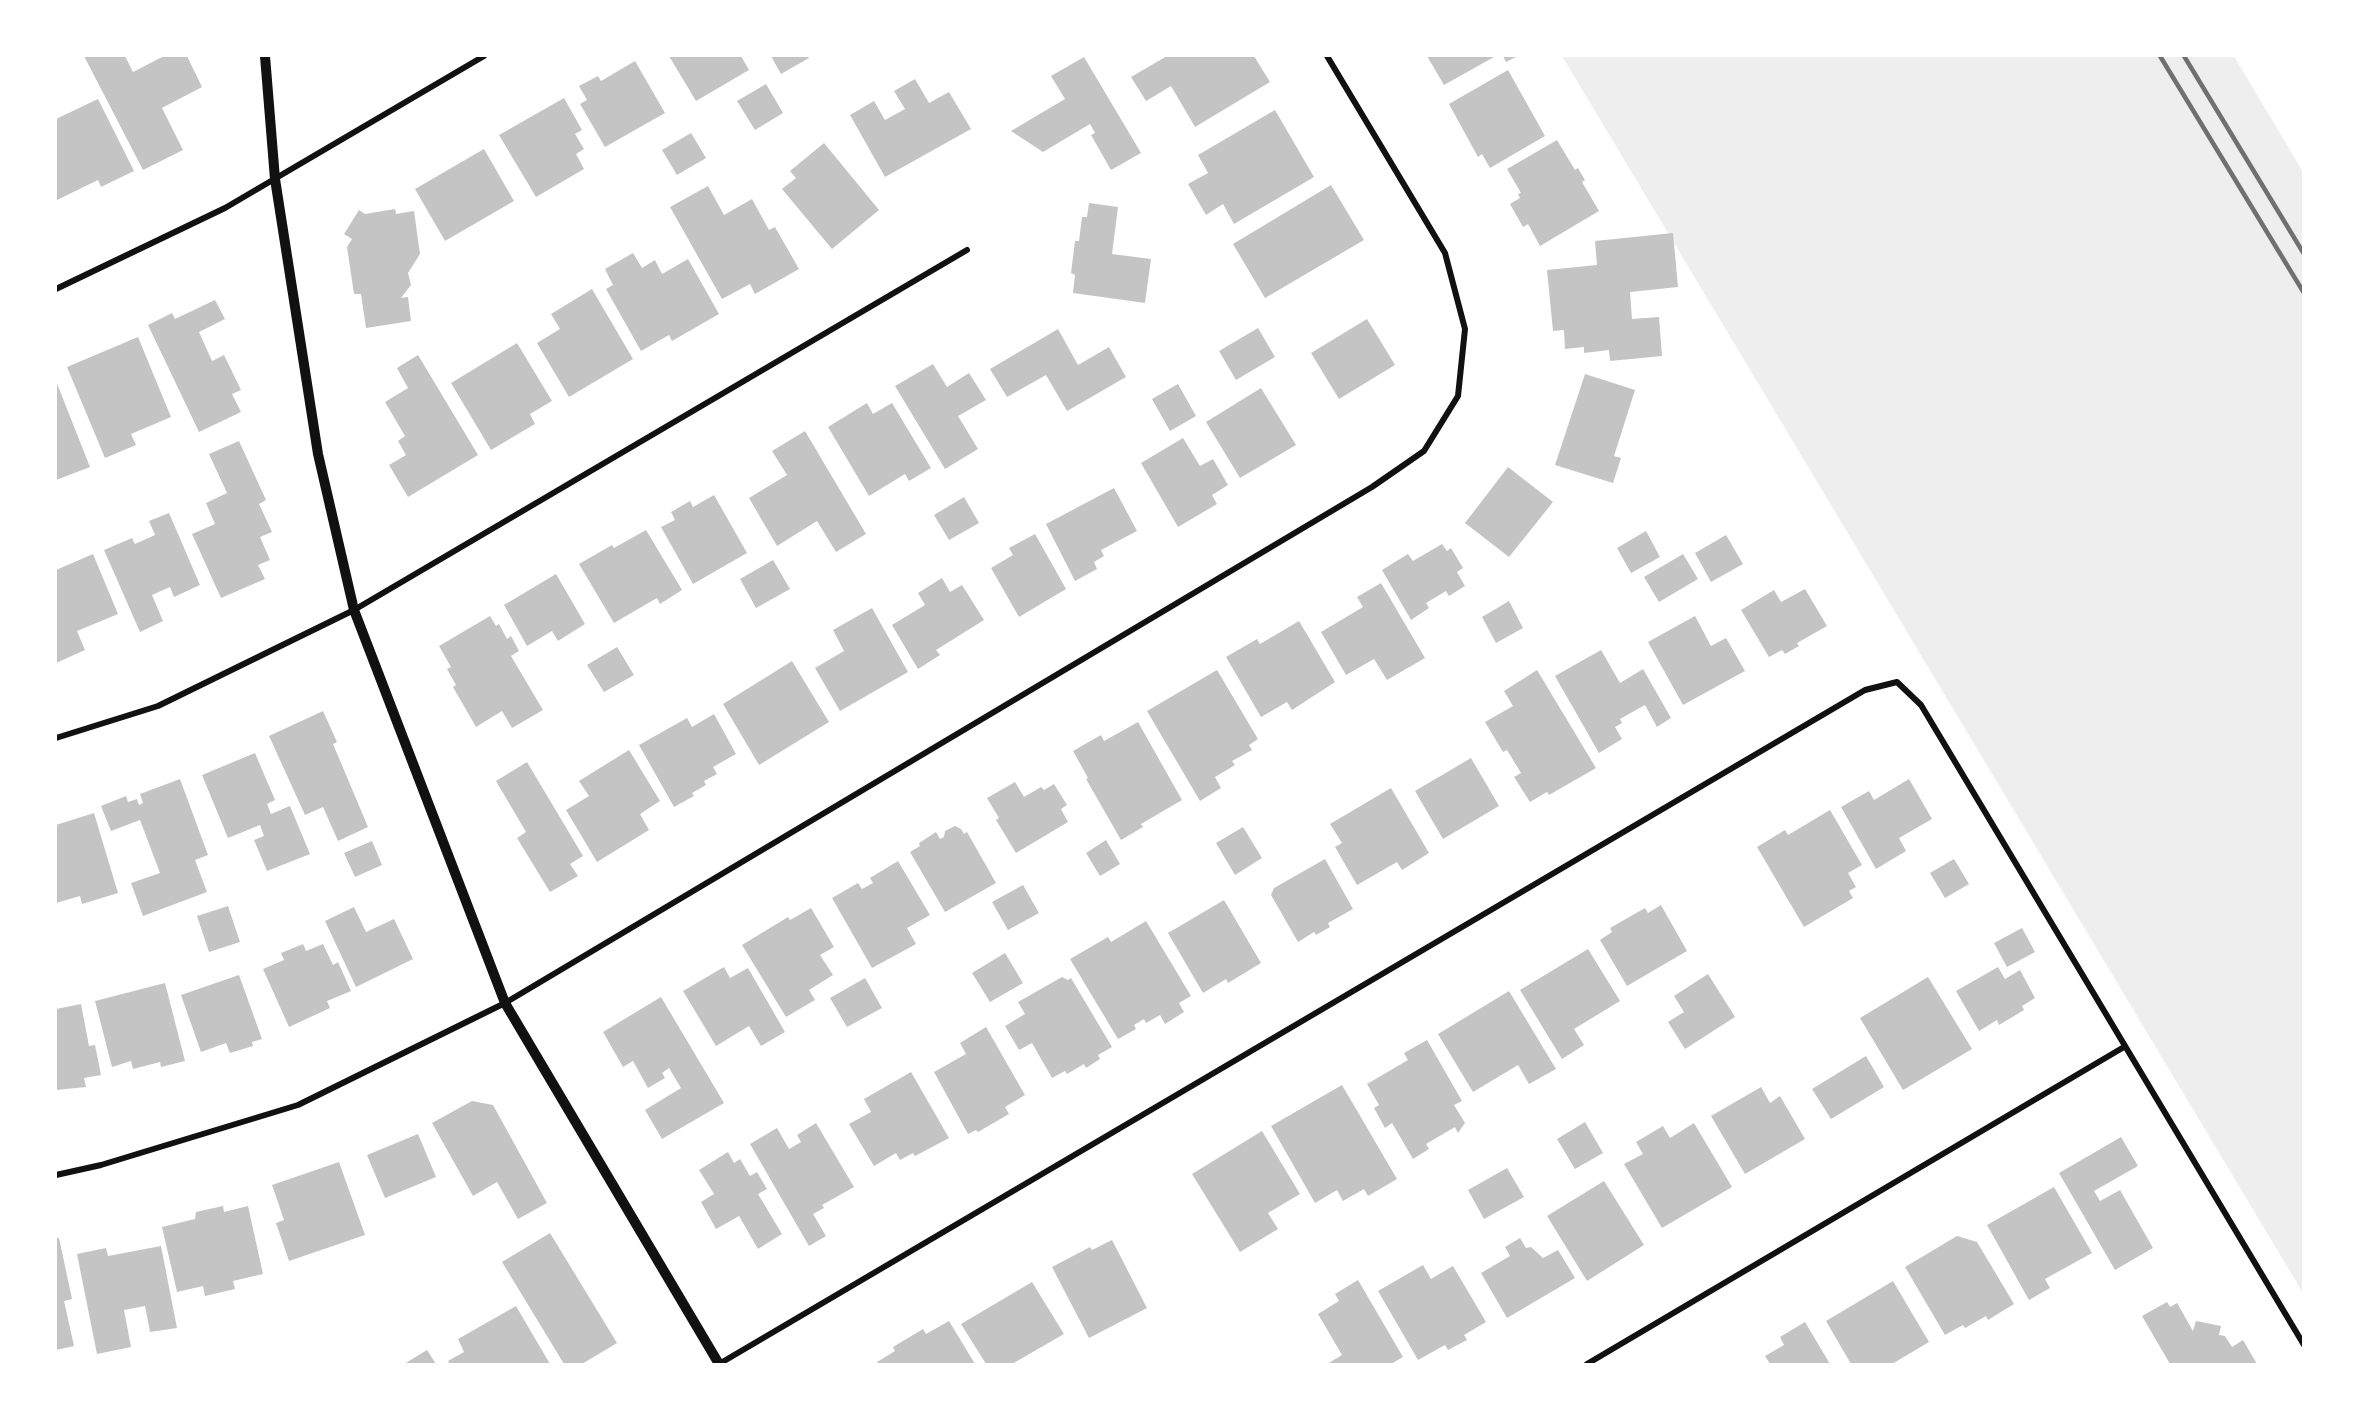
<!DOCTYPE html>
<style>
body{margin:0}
#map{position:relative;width:2359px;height:1420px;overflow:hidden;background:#fff;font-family:"Public Sans",sans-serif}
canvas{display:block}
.frame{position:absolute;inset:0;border:57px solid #fff;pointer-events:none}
</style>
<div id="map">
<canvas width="2359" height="1420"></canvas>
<div class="frame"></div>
</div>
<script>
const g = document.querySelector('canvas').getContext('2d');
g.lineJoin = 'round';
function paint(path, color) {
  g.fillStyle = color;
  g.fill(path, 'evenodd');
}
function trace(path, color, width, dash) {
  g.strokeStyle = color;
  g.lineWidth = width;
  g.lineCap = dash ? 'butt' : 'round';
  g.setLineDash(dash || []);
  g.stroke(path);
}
const green = new Path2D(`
 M1562,56h672l69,116v1121z`);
const building = new Path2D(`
 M84,56h41l8,16 31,-16h23l15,31 -40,21 21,42 -40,20z
 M669,56h72l8,14 -53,31z
 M771,56h37l1,2 -28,16z
 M1167,56h87l16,26 -75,45 -24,-41 -25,15 -15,-24z
 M1427,56h66l1,1 -50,28z
 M1503,56h15l-12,6z
 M1084,57l57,96 -30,17 -20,-35 4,-2 -5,-9 -47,28 -32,-21 54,-32 -14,-23z
 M635,61l30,52 -60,34 -25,-43 7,-4 -8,-14 19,-10 3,5z
 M1508,70l37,66 -55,32 -8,-14 -4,3 -29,-53z
 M915,79l14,24 20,-11 22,37 -86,48 -35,-62 24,-14 11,19 20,-11 -11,-18z
 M766,84l17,29 -28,17 -18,-29z
 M564,98l18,32 -7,4 9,15 -8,5 8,15 -48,28 -37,-62z
 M98,99l36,72 -33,16 -3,-7 -41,20 -1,-81z
 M1275,110l39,67 -80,47 -11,-20 -17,11 -18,-31 20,-11 -10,-18z
 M691,133l15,25 -29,17 -15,-25z
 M1557,140l18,30 3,-2 7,12 -3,2 17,29 -59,35 -12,-22 -5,3 -13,-23 10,-6 -2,-4 3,-1 -14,-24z
 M824,143l55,67 -47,39 -50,-60 14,-11 -6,-7z
 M484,149l30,52 -69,40 -30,-52z
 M1331,185l33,55 -99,58 -32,-54z
 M708,186l16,29 28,-16 17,31 6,-3 24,42 -44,25 -5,-10 -28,15 -52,-92z
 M1089,203l29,4 -6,47 39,5 -6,44 -72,-10 2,-18 -4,-2 4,-32h4l3,-24h5z
 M395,209l1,5 18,-3 6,43 -12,19 3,12 -10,13 7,-1 3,24 -45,7 -5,-34h-7l-7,-47 5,-8 -8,-5 15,-24 6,4z
 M1673,233l5,54 -48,5 2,27 27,-2 3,39 -52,5 -1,-11 -25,3v-6l-19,2 -1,-19 -11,1 -6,-61 50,-5 -2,-24z
 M633,253l9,15 13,-8 7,14 26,-15 31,55 -47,27 -3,-6 -28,16 -35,-62 7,-4 -8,-16z
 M592,289l41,70 -64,38 -32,-54 23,-14 -9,-15z
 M215,300l10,19 -26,13 13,29 12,-6 17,35 -9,4 9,18 -42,20 -51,-107 24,-12 3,6z
 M1367,319l28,46 -56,34 -28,-46z
 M1258,328l17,29 -39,23 -17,-29z
 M1058,329l20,36 31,-18 17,30 -59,34 -21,-36 -39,22 -17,-28z
 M138,337l33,80 -40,17 5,11 -31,13 -38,-91z
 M517,343l35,58 -22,13 5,10 -44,26 -40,-67z
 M418,355l60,100 -70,42 -19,-32 17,-10 -8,-14 7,-5 -20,-34 23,-14 -11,-20z
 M933,364l14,23 22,-14 17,27 -28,16 20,33 -33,20 -50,-83z
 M1585,374l50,16 -21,66 7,2 -8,25 -58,-18z
 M56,381l34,86 -34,13z
 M1178,384l18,32 -26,15 -18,-32z
 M1261,388l35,57 -56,33 -34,-56z
 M867,403l6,11 19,-11 39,65 -22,13 -4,-7 -36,22 -41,-69z
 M805,431l61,103 -30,18 -19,-31 -40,25 -28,-48 38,-23 -15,-24z
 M1183,438l17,28 13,-7 15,26 -16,10 5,9 -39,23 -37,-64z
 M239,441l27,59 -7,4 13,28 -12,5 10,23 -12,5 7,14 -44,19 -29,-64 23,-10 -9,-21 21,-10 -18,-39z
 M1508,467l45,35 -44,55 -44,-34z
 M1114,488l23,43 -36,19 3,6 -10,6 3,7 -22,12 -29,-57z
 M714,495l33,58 -54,31 -32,-57 14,-7 -4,-8 19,-11 3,6z
 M964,497l15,26 -30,17 -15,-25z
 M169,513l31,72 -26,12 -4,-10 -18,8 11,26 -23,11 -36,-82 28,-12 3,6 20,-9 -6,-14z
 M646,530l36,60 -22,14 -3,-6 -43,25 -35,-59 33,-19 2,3z
 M1646,531l14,26 -29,16 -14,-25z
 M1035,534l31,55 -47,28 -28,-49 22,-13 -4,-7z
 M1726,535l17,29 -32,18 -16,-29z
 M1442,544l5,7 4,-3 12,20 -6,4 8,14 -16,10 -3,-5 -20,12 3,5 -18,12 -29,-50 26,-16 5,7z
 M93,554l25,60 -41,17 8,19 -29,13v-93z
 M1683,554l15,25 -39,23 -15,-25z
 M773,560l17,29 -34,19 -16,-29z
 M556,574l29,50 -27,17 -6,-10 -25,15 -23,-41z
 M942,578l8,14 12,-7 22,35 -48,30 4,5 -22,14 -26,-44 33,-20 -7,-12z
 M1381,583l44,75 -38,22 -13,-21 -28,16 -25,-43 42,-25 -6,-10z
 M1805,589l22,37 -30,17 2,3 -14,8 -3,-4 -13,7 -28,-47 33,-20 7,12z
 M1509,601l14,27 -27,15 -14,-26z
 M872,608l36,64 -68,39 -25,-43 29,-17 -11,-21z
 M490,616l6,10 3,-2 8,15 4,-3 8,15 -8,5 32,54 -31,18 -10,-17 -26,16 -23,-40 3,-2 -9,-16 4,-2 -12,-21z
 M1695,616l16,30 15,-8 19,33 -62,34 -35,-63z
 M1299,621l36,61 -43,28 -5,-8 -26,15 -35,-60 31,-18 3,5z
 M617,647l17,28 -30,17 -17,-27z
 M1601,650l19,33 23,-14 28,49 -14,9 -12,-22 -25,14 2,4 -7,4 7,12 -23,14 -44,-77z
 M792,661l37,61 -70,43 -36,-61z
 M1217,670l41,69 -9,6 3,5 -20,11 3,4 -20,12 6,11 -21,13 -53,-90z
 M1537,670l59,98 -47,27 -2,-3 -17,10 -16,-25 7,-4 -14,-23 -4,2 -18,-30 28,-16 -9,-15z
 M323,711l14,31 -4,2 35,83 -30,14 -15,-34 -18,8 -36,-79z
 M714,714l22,40 -23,13 4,7 -13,7 2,4 -14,8 2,3 -20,11 -35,-62 48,-27 5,9z
 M1138,722l44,78 -41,24 2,3 -22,13 -35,-61 2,-1 -15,-27 28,-16 3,6z
 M629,750l31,51 -20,13 9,16 -52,32 -31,-52 23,-14 -10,-15z
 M255,753l20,47 -8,4 4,10 19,-8 20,48 -43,17 -13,-31 10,-4 -4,-11 -32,13 -26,-63z
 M1471,758l28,48 -56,33 -28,-48z
 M527,762l56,94 -13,8 8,12 -28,16 -33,-54 9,-6 -30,-51z
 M180,779l28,76 -13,5 12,32 -64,24 -12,-33 29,-10 -20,-53 -29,11 -10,-25 25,-10 2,6 9,-3 2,6 4,-2 -3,-9z
 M1909,779l23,40 -33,19 7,13 -30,18 -35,-62 28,-16 5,9z
 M1015,782l9,15 17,-10 3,3 10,-6 13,21 -6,4 7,13 -52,31 -20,-33 3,-2 -12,-20z
 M1391,788l38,65 -27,17 -5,-8 -40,23 -22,-38 7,-4 -12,-19z
 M1830,810l32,55 -14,8 8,14 -7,4 4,7 -49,29 -47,-80 28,-17 3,5z
 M94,813l24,80 -36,11 -2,-8 -24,7v-78z
 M955,826l6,3 3,5 3,-2 29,51 -51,29 -35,-60 10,-6 -1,-3 17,-11 4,7 4,-2 1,-6z
 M1243,827l19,31 -27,17 -19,-32z
 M1106,840l14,24 -20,12 -14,-23z
 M372,841l10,24 -27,12 -11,-24z
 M1325,859l28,50 -25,14 2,4 -14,8 -2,-3 -16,10 -27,-47 3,-7z
 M1954,859l15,25 -24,14 -15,-25z
 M898,861l32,54 -23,13 9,16 -44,24 -40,-70 26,-15 4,6 11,-6 -3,-5z
 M1023,885l16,28 -31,17 -16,-28z
 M1224,900l37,63 -33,20 -2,-4 -23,14 -35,-60z
 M1661,905l26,46 -60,35 -27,-46 12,-8 -2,-4 35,-20 3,5z
 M228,906l12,36 -31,10 -12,-36z
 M354,907l12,25 28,-13 19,40 -57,28 -31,-66z
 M811,908l23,39 -14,8 13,20 -24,15 6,10 -29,17 -44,-72 46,-28 2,3z
 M1146,921l45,75 -12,7 5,9 -19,12 -5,-9 -14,8 -2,-4 -10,6 2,4 -18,10 -48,-80 38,-22 3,5z
 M2022,928l13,24 -28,15 -13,-24z
 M303,944l3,7 17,-7 10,21 5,-3 13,29 -24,10 3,7 -41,19 -26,-58 21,-9 -3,-7z
 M1588,949l32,52 -46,28 10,16 -22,14 -42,-69z
 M1005,953l18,30 -33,19 -18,-29z
 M724,967l6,11 18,-10 37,64 -24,14 -12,-20 -33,20 -33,-55z
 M1998,967l7,12 15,-9 15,28 -13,8 2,4 -25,15 -2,-5 -18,11 -23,-40z
 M1708,974l27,43 -50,32 -17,-27 16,-10 -10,-16z
 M239,975l23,64 -10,3 1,4 -23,7 -4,-10 -25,9 -20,-57z
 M1062,977l6,3 3,-2 41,69 -14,8 2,4 -14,9 -2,-4 -17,10 -2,-3 -13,7 -20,-35 -13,7 -14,-24 20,-12 -7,-12z
 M1928,977l44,72 -69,41 -43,-72z
 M865,978l17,30 -35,19 -17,-29z
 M165,983l20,78 -24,6 -1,-5 -27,7 -2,-8 -19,6 -17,-66z
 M1509,991l47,78 -27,15 -11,-19 -45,27 -35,-58z
 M661,997l63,106 -62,36 -17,-29 36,-22 -12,-20 -7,5 3,5 -17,10 -15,-27 -10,6 -20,-35z
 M81,1004l8,42 6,-1 6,30 -17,3 2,9 -30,3v-81z
 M986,1027l39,68 -20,12 4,7 -31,18 -2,-2 -8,4 -34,-62 32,-18 -6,-11z
 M1427,1040l35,61 -8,4 11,18 -7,10 -3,-6 -29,17 3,5 -16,10 -21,-36 -7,5 -11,-20 5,-3 -12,-21 41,-24 -4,-7z
 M1866,1056l18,31 -53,32 -19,-30z
 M911,1072l38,66 -34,18 -2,-3 -13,7 -4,-7 -22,13 -25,-42 22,-12 -7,-13z
 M1342,1085l55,94 -29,17 -4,-7 -21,12 -6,-11 -22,13 -44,-77z
 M1761,1087l9,16 10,-7 25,43 -60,35 -34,-58z
 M472,1101l21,4 54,98 -29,16 -21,-37 -24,14 -41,-73z
 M1585,1122l18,31 -28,16 -18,-30z
 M816,1123l38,64 -32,18 2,3 -11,6 13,22 -17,10 -59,-102 27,-16 12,21 12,-7 -4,-7z
 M1694,1123l38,64 -70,41 -38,-64 19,-10 -7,-12 27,-16 7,12z
 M1262,1131l38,63 -32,19 10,16 -38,23 -48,-78z
 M418,1134l18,43 -51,21 -18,-43z
 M2121,1137l17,29 -44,25 6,10 20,-11 33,58 -38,22 -56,-97z
 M728,1152l6,11 6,-4 10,17 7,-4 10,17 -9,5 24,40 -24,15 -19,-33 -23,13 -15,-27 13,-8 -15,-24z
 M339,1162l26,73 -76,26 -13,-38 8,-3 -12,-35z
 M1507,1168l17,29 -40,22 -16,-29z
 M1604,1181l40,64 -57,36 -40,-65z
 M2054,1187l38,66 -47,26 5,9 -21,12 -42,-75z
 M223,1206l1,6 24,-6 15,68 -30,7 2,8 -30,7 -2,-10 -26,6 -15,-65 33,-8 1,-7z
 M550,1233l67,110 -35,21h-18l-62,-102z
 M1957,1236l20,6 37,62 -26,16 -2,-4 -21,12 -2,-3 -18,10 -40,-68z
 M56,1238h3l13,61 -8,2 10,45 -18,4z
 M1520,1238l6,10 5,-1 12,11 15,-8 17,28 -68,40 -26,-45 29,-17 -5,-9z
 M1112,1240l35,68 -58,30 -37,-71 38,-20 2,3z
 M161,1246l16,82 -27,4 -5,-26 -21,4 7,37 -34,7 -20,-100 29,-6 2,8z
 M1423,1265l8,14 22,-13 33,56 -22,13 3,5 -19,10 -3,-5 -27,15 -40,-69z
 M1358,1280l45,77 -12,7h-64l15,-9 -24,-41 21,-13 -4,-7z
 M1893,1281l36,61 -37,22h-41l-25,-43z
 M1032,1282l32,52 -52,30h-26l-25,-40z
 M2167,1302l3,5 7,-4 16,28 3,-10 25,5 -2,9 6,1 7,11 11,-7 14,24h-87l-28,-48z
 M516,1306l34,58h-100l-2,-3 16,-9 -6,-13z
 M949,1321l26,43h-97l-1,-2 18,-11 -2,-4 30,-18 3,5z
 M1805,1322l25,42h-60l-5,-8 19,-11 -4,-8z
 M427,1350l9,14h-32z`);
const minor = new Path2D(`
 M56,289l169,-81 259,-152
 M56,738l102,-32 196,-96 613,-360
 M56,1175l45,-10 197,-60 207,-102 867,-516 52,-36 34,-55 7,-67 -20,-76 -118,-197
 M719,1364l1146,-674 32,-8 24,23 383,640
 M1587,1364l537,-317`);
const tertiary = new Path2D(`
 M265,56l10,123 43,275 36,156 151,393 214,361`);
const rail = new Path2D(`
 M2160,56l144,237
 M2184,56l120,198`);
paint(green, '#eee');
paint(building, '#c4c4c4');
trace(minor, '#111', 6);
trace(tertiary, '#111', 10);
trace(rail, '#707070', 4.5);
</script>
